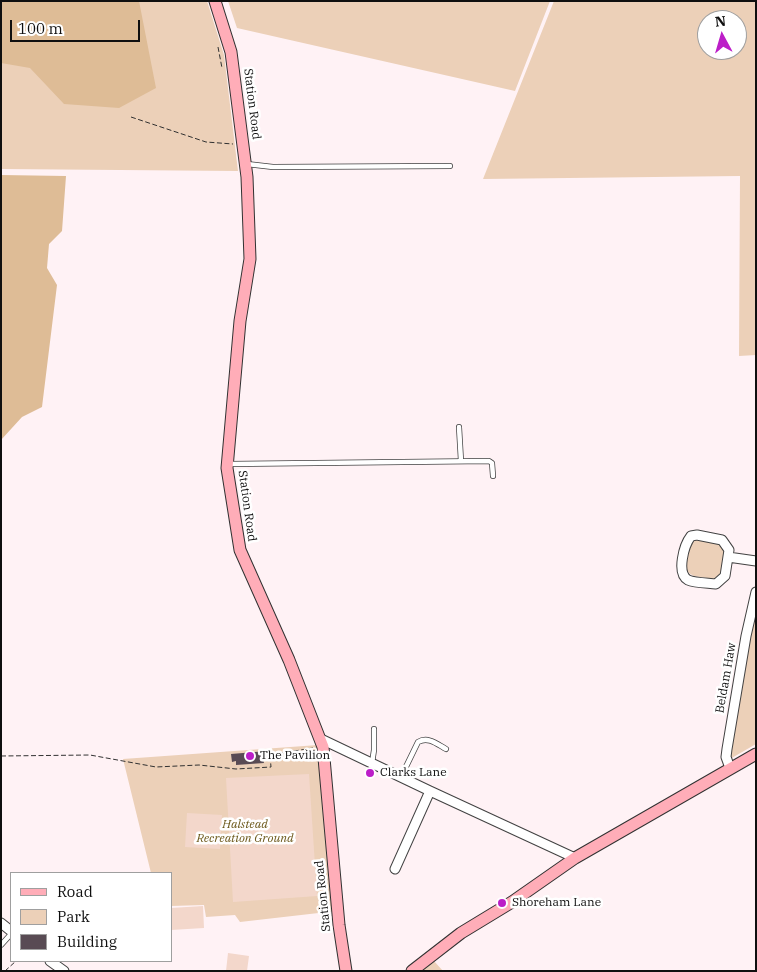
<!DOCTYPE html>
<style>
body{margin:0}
#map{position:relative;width:757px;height:972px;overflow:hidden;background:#fff2f5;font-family:"IBM Plex Serif",serif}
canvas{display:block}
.frame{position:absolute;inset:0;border:2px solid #0f0f0f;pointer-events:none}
.legend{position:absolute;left:10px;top:872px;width:162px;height:90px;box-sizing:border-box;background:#fff;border:1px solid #9f9f9f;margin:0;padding:6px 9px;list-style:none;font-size:15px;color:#0f0f0f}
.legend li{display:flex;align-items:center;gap:10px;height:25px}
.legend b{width:25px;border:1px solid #9f9f9f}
.north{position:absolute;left:697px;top:10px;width:50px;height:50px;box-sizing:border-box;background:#fff;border:1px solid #9f9f9f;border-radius:50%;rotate:354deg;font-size:14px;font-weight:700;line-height:20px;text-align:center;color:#0f0f0f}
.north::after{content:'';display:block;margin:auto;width:18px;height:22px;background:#bc1ec8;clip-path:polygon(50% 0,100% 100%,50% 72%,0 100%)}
.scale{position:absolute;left:10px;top:20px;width:130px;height:22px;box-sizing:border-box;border:2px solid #0f0f0f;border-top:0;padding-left:6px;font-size:15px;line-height:18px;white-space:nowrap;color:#0f0f0f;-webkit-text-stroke:4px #fff;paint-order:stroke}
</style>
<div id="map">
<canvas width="757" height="972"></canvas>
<div class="frame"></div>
<ul class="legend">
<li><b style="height:6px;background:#ffadb8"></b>Road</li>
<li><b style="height:14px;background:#ecd0b8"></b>Park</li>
<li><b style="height:14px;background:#594b54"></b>Building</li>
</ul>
<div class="north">N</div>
<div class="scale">100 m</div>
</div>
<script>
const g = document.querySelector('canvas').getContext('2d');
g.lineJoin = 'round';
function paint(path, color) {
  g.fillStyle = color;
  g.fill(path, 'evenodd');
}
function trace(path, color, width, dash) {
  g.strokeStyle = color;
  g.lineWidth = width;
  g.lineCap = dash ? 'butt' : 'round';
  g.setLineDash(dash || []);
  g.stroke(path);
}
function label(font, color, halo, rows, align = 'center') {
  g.font = font + ' "IBM Plex Serif",serif';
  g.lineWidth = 5;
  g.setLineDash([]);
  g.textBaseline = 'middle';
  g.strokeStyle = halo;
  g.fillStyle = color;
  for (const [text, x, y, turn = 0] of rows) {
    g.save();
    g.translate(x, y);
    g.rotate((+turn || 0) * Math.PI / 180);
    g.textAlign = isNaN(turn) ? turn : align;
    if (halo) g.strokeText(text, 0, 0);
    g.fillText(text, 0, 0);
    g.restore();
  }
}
const green = new Path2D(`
 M1,1h206l17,54 14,116 -237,-2z
 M228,1h322l-35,90 -278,-63z
 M554,1h202v354l-17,1 1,-180 -257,3zM707,20h30v30h-30z
 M697,538l23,4 6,9 -6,24 -7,4 -19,-3 -7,-4c-2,-6 -1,-23 3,-29 1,-1 7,-4 7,-5z
 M755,607h1v137l-26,15z
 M318,745l18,166 -96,11 -5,-7 -29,2 -2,-12 -33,1v-33h-20l-28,-114z
 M434,961l9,10h-22z`);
const forest = new Path2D(`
 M1,1h138l17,87 -37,20 -55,-4 -34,-36 -29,-5z
 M1,175l65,1 -4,55 -13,13 -2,24 10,17 -15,122 -20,10 -21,23z`);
const pitch = new Path2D(`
 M309,774l8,122 -84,6 -7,-124z
 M187,813l35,2 -2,34 -35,-2z
 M203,906l1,22 -33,2v-22z
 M228,953l21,3 -2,15h-21z`);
const building = new Path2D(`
 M267,751l1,8h-5l1,4 -28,2v-4l-4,1 -1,-8z`);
const path = new Path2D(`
 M218,47l4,21
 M131,117l75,25 27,2
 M1,756l89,-1 66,12 43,-2 37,4 35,-2 -1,-12 43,-7
 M5,971l11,-10`);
const lane = new Path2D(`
 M247,164l26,3 177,-1
 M459,427l2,34
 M229,464l260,-3 3,2 1,13
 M372,763l2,-13v-21
 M401,777l17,-35c10,-6 19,2 28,7
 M1,945l10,-11`);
const street = new Path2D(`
 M697,535l25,5 7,10 -4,26 -9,8c-8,-1 -21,-1 -28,-4 -12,-7 -4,-35 3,-44z
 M728,557l28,4
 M321,739l109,52 145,67
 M730,768l-4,-11 1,-8 19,-113 10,-44
 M395,869l35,-78
 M1,923l10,8
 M50,961l14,10`);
const secondary = new Path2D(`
 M215,1l16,51 16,125 3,82 -10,62 -13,147 13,82 49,110 34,87 16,178 7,46
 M412,971l49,-38 51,-31 63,-44 181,-104`);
const markers = [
 [250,756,5,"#bc1ec8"],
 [370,773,5,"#bc1ec8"],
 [502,903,5,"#bc1ec8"]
];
const streetNames = [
 ["Station Road",252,104,83],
 ["Station Road",247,506,82],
 ["Beldam Haw",726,678,-80],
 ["Station Road",323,896,-96]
];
const poiNames = [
 ["The Pavilion",260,756],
 ["Clarks Lane",380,773],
 ["Shoreham Lane",512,903]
];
const parkNames = [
 ["Halstead",245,825],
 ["Recreation Ground",245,839]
];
paint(green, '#ecd0b8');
paint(forest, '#debc96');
paint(pitch, '#f3d7cb');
paint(building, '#594b54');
trace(lane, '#424242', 6);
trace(street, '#424242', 11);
trace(secondary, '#313131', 13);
trace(path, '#313131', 1, [5, 2.5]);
trace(lane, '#fff', 4.5);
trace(street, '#fff', 9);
trace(secondary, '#ffadb8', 11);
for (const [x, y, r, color] of markers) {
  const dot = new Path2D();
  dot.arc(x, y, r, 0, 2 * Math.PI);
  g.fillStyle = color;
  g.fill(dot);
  trace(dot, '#fff', 2);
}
label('12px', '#0f0f0f', '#fff', streetNames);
label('12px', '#0f0f0f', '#fff', poiNames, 'left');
label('italic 12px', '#6c591b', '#fff', parkNames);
</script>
